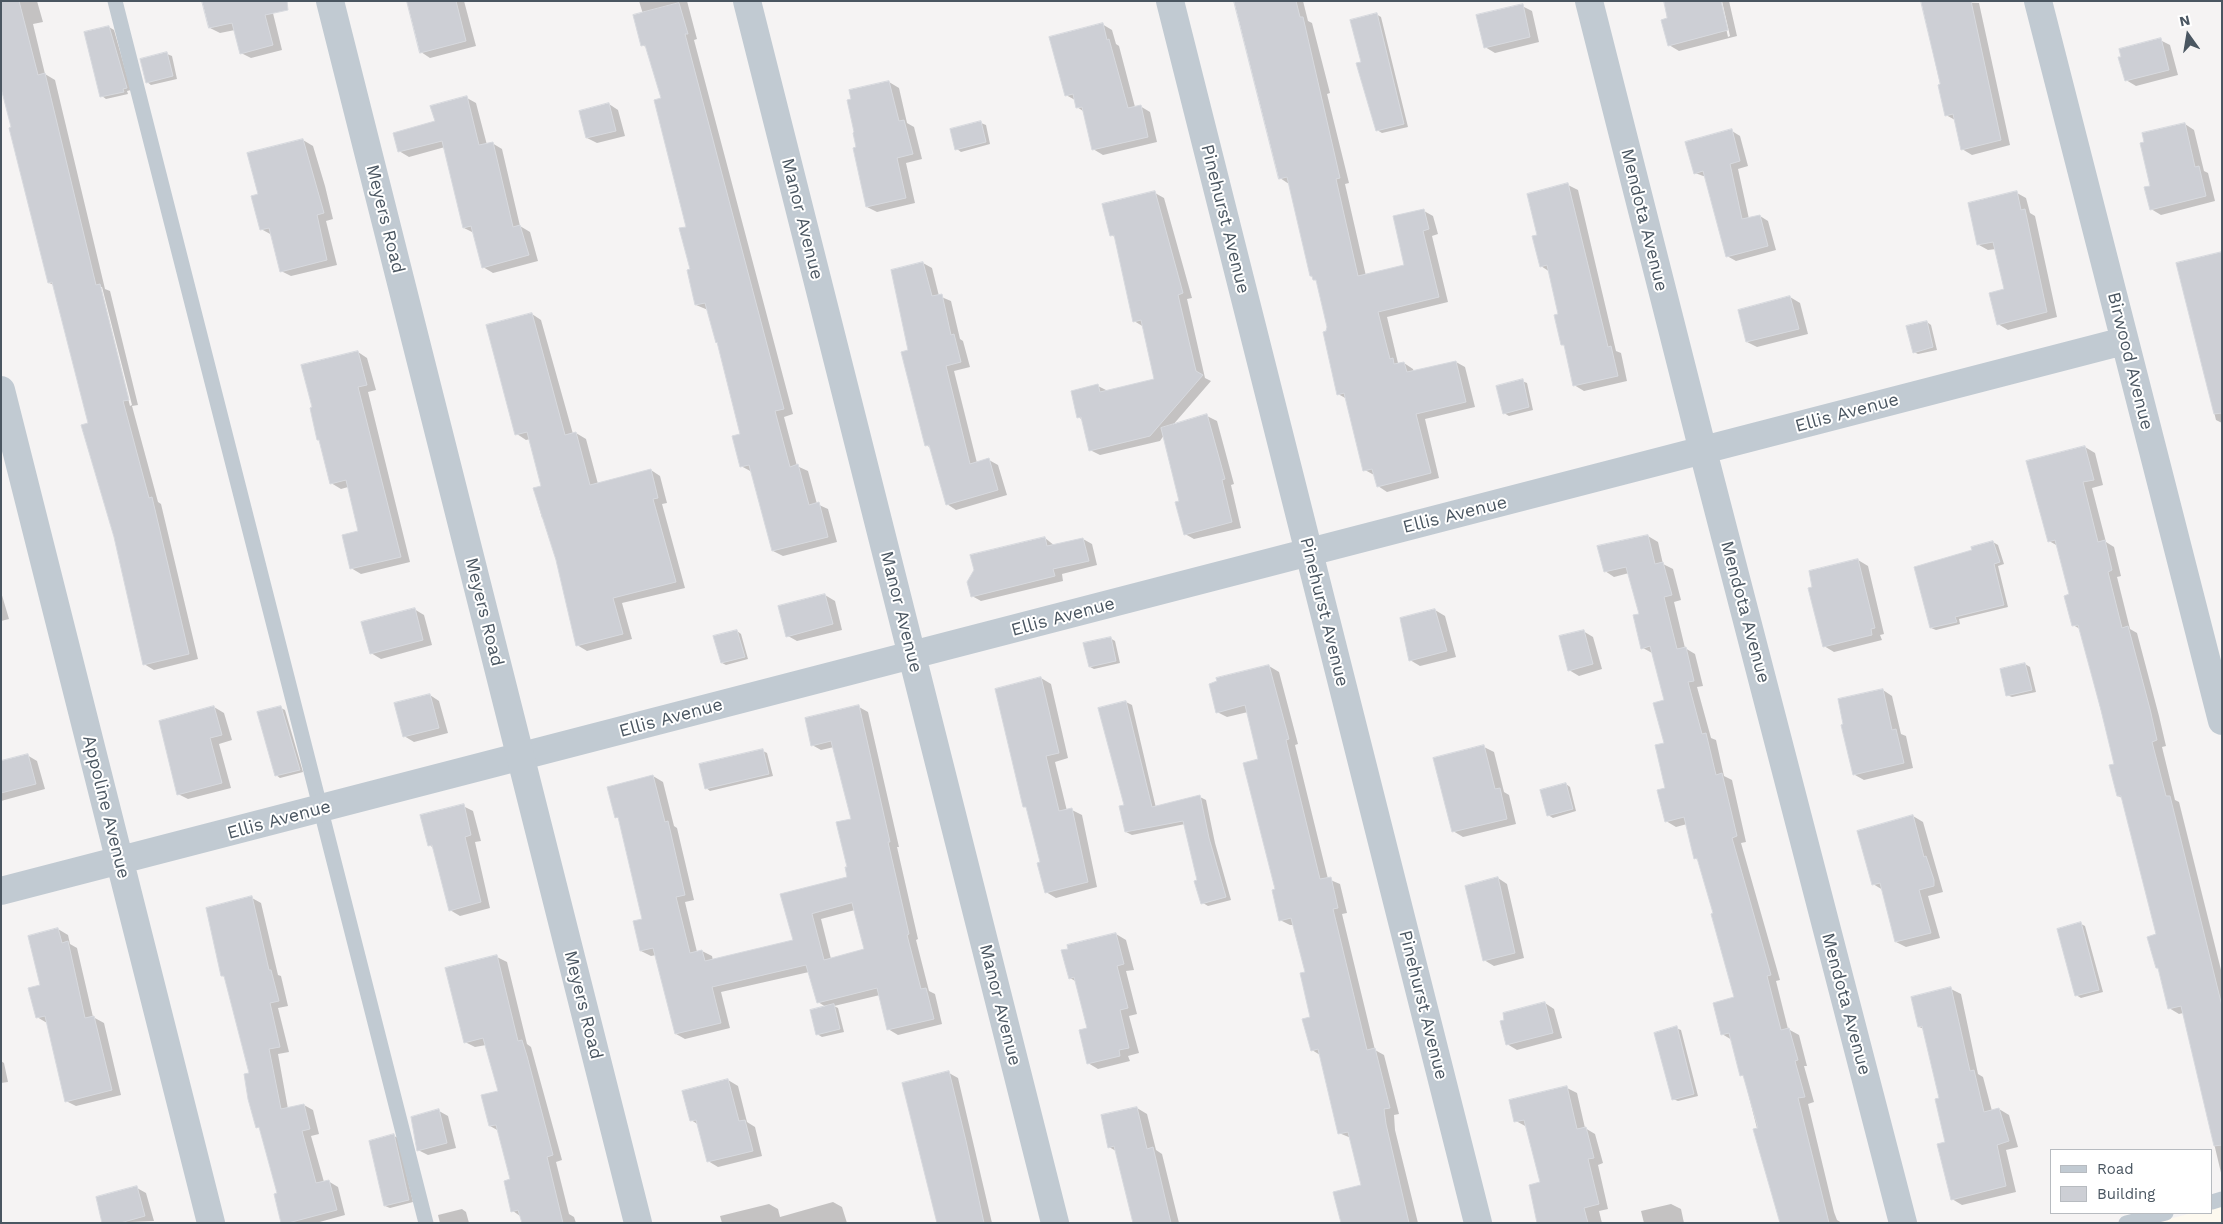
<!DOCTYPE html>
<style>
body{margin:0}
#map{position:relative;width:2223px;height:1224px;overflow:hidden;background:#f5f3f3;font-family:"Work Sans",sans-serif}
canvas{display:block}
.frame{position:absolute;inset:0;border:2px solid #4a5661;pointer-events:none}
.legend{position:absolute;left:2050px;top:1149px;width:162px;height:65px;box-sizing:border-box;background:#fff;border:1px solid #b7bbc0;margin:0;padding:6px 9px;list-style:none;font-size:15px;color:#4a5661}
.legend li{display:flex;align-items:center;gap:10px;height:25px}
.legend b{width:25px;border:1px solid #b7bbc0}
.north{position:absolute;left:2163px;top:10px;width:50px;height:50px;-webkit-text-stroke:4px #fff;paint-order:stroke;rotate:347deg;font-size:14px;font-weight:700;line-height:20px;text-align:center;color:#4a5661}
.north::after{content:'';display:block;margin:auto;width:18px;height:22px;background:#4a5661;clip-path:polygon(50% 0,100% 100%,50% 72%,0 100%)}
</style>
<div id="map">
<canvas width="2223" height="1224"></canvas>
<div class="frame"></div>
<ul class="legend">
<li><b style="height:6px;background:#c1cad2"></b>Road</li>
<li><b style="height:14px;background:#cdcfd5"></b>Building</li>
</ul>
<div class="north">N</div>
</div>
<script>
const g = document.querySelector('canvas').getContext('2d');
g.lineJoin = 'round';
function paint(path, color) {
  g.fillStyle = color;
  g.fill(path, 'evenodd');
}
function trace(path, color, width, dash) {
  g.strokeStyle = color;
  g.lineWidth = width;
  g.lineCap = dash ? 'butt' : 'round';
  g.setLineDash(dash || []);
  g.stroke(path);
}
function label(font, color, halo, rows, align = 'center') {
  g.font = font + ' "Work Sans",sans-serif';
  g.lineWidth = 4;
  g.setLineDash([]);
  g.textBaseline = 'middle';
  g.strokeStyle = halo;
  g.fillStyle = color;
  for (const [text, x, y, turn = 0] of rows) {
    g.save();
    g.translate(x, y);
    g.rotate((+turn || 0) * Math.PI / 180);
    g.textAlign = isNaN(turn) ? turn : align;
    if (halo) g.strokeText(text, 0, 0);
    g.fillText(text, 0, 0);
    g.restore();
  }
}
const commercial = new Path2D(`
 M2222,1205v18h-68l38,-10h20v-5z`);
const shadow = new Path2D(`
 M1,1h36l6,21 -10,2 12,50 10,6 50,209 5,2 28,114 -6,1 26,96 3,2 37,155 -44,11 -10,-6 -55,-240 -35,-139 -5,-2zM99,287h3l30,118 -2,1z
 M270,1l12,49 -31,8 -10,-5 -6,-23 -15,3 -10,-5z
 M407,1h57l12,45 -46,12 -9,-6z
 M639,1h48l10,38 -3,1 99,374 -9,3 13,49 11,5 9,33 11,5 9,33 -54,14 -10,-5 -21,-79 -11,-6 1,-31 -23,-92 -11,-33 -12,-5 -9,-77 -25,-129 -14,-51 -6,-3 1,-31z
 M1236,1h67l5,20 4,2 18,70 -3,1 22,89 -4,1 21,92 39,-10 19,-55 9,5 5,18 -6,2 16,66 -61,15 11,46h6l9,6 1,3 42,-10 9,5 10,40 -50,12 14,59 -52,14 -9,-6 -4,-11 -9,-5 -18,-71 -9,-5 -10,-67 -10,-46 -7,-5 -22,-92 -9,-6z
 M1720,1l8,36 2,-1 -8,-35h7l8,35 -58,15 -10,-6v-26z
 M1922,1l57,2 31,142 -38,10 -10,-6 -7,-29 -9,-5 -4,-30z
 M1522,6l10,5 7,31 -44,11 -10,-6z
 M1376,14l5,3 27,110 -26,6 -5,-3 -15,-67z
 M1102,24l10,6 4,14 3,2 16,61 5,-1 10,6 7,30 -54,13 -10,-6 -10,-38 -6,-4 -2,-7 -9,-5z
 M109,27l5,3 17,60 -4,1 1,3 -22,5 -4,-3z
 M2160,40l10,5 8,30 -42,11 -10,-6z
 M167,54l5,2 5,23 -26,6 -4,-3z
 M889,82l10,6 8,35 7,4 8,32 -16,4 9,40 -38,9 -10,-5 -10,-59z
 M467,98l9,5 11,42 5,-2 10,6 18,77 10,6 8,29 -45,12 -10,-6 -9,-34 -10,-5 -19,-81 -36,10 -10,-6z
 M609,104l9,6 7,26 -28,7 -10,-5z
 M981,123l5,2 4,19 -29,8 -4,-3z
 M2185,124l9,6 10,41 4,2 7,28 -54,14 -10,-6v-22z
 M1732,131l8,5 8,30 -10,3 11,50 11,-3 8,5 8,29 -40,11 -9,-5 -21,-79 -11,-4z
 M303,140l10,6 12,40 8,33 -7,2 11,44 -46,11 -10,-5 -9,-36 -11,-6 -2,-34z
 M1568,185l10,5 38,161 5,2 6,28 -43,10 -10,-6 -9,-39 -3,-2 -2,-30 -10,-42 -9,-6 -2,-31z
 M1155,193l9,5 28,100 -5,1 18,79 6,3 -39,45 35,-10 10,5 17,63 -3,1 10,43 -47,11 -9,-5 -5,-32 -16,-67 -4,6 -60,14 -10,-5 -7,-30 -5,-3 20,-31 10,5 48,-11 -12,-53 -10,-6 -19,-84 -4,-2z
 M2017,193l9,5 4,15 5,3 22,101 -49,13 -10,-6 7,-34 -9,-41 -8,1 -9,-5z
 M2222,253v170l-6,-3 -39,-156z
 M923,263l9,5 7,28 12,5 9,38 3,2 7,26 -16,4 23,92 12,-3 9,5 9,30 -51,15 -9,-6 -16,-56 -5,-3 -16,-95z
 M1790,297l10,6 8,31 -51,13 -10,-5z
 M532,314l9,6 32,114 3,-1 10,6 12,45 53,-14 9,6 7,27 -5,1 23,84 -63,15 10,36 -45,12 -10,-6 -20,-85 -11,-40 -4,-2 -8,-29 8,-2 -12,-48 -4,1 -9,-6z
 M1927,322l4,3 6,25 -19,4 -4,-2z
 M358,352l9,6 9,32 -8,2 42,170 -49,12 -10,-6 8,-36 -11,-45 -7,2 -10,-6z
 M1522,381l5,2 6,27 -24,6 -5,-3z
 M2085,447l10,6 8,32 -11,3 14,54 8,5 7,29 -4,1 13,52 7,4 22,83 7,30 -4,1 13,53 4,2 43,172v203l-39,-164 -4,1 -10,-6 -9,-39 -3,-1v-33l-35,-137 -4,-2 -3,-31 -35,-136 -7,-4 -2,-30 -13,-49 -9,-5z
 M1648,536l10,6 5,22 10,5 8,31 -7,2 11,46 10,6 8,32 -6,1 14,51 5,2 8,36 8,4 14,62 -5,1 39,137 -4,1 12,48 11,6 8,31h-3l10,36 -6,2 26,108 3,8 5,3h-61l-37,-146 -2,-2 -10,-35 -10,-6 13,-36 -20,-84 -16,-53 -4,-3 -8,-34 -11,3 -10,-6 -1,-120 -13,-48 -9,-5 -3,-33 -11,-42 -15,4 -9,-6 -6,-24z
 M1045,538l10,8 28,-7 9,5 5,21 -35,9 1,7 -82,20 -9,-5z
 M1993,542l5,3 6,19 -6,2 10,41 -49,12 1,5 -24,6 -5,-2z
 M1858,560l10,6 16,68 -4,1 2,5 -48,12 -10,-6 -10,-58z
 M1,592l8,27 -8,2z
 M825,595l10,6 7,29 -45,11 -9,-5z
 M414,609l10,6 8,30 -51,14 -10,-6z
 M1435,610l10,6 11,41 -36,9 -10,-6 -6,-22z
 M737,631l4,3 7,25 -22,6 -4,-2z
 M1583,631l10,6 9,32 -23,7 -10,-6z
 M1110,638l5,3 5,22 -26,6 -4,-2z
 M2025,664l5,3 6,25 -24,5 -5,-2z
 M1269,666l10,6 19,72 -3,1 33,134 12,5 7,29 -5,1 33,136 9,5 15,59 -5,1 1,15 23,93h-60l5,-37 -12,-48 -12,-5 -19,-78 -8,-5v-32l-5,-45 -13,-48h-4l-10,-5 -20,-160 -12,-48 -21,5 -10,-5z
 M1041,678l10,6 17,74 -13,4 12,49 5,-1 10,5 15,72 -41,11 -10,-6 -5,-29 -13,-55 -3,-2z
 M1883,690l9,6 9,38 5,2 7,32 -49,12 -9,-5z
 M430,695l9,6 9,32 -34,9 -10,-6z
 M1126,702l6,3 24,103 44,-11 6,3 9,43 16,57 -23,6 -5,-3 -18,-79 -53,11 -6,-3z
 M214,707l10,6 8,27 -13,4 12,44 -43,11 -10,-5z
 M859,707l9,5 31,135h-2l21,92 -2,1 13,51 6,3 7,30 -44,11 -10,-6 -8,-34 -46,11 4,2 6,24 -22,5 -5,-3 9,-27 -8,-5 -9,-30 -88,20 9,36 -45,11 -9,-5 -20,-79 -5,1 -10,-5 2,-32 -23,-100 -4,-2 37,-41 10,6 11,44 3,2 17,72 -9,2 12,50 5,-1 10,5 1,5 81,-20 -12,-46 67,-17 4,-59 -19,-72 -13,3 -9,-5zM855,910l10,39 -34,10 -10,-40z
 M281,708l4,2 18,62 -23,6 -4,-3z
 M1484,747l10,5 10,40 5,3 7,29 -53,13 -10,-6z
 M763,751l4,2 6,23 -63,15 -4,-3z
 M27,755l10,6 8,28 -44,12v-39z
 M1566,784l4,3 6,24 -23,7 -5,-3z
 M463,806l10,5 8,30 -6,1 15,66 -30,8 -10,-6 -16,-62 -5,-3z
 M1913,816l10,6 20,70 -15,4 12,42 -34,9 -10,-5 -13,-52 -10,-6z
 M1498,878l9,6 17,74 -30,8 -10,-6z
 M252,898l9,5 17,72 3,1 7,30 -10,2 11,44 -11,2 10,55 16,-4 9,5 6,24 -8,2 13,46 4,-1 10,6 7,28 -29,8h-33l-4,-29 -18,-65 -3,-2 -7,-53 -26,-97 -2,-1z
 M2081,924l4,2 18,66 -22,6 -5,-3z
 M58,929l10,6 2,9 7,4 16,69 11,6 17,72 -45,11 -10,-5 -19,-78 -10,-6 5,-31z
 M1116,934l10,6 8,30 -8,1 11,43 -8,2 10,37 -11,3 2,5 -32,8 -10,-6v-34l-11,-47 -7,-4z
 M497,957l10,5 20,82 4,3 31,113 -6,2 13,52 5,3 2,6h-53l-3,-7 -7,-5 -1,-31 -13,-49 -9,-5 9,-34 -13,-47 -11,2 -10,-5z
 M1951,989l10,5 17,80 5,3 9,34 7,-2 10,6 9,32 -12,3 10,42 -54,13 -10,-6 -11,-100 -17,-70 -5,-2z
 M1545,1003l9,6 8,29 -45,12 -10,-6z
 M1676,1028l5,2 17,66 -20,5 -5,-2z
 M1,1061l3,2 4,19 -7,1z
 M949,1073l9,5 34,145h-55l-33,-139z
 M728,1080l10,6 9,36 8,5 7,29 -44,11 -10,-6 -9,-36 -8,-5z
 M1567,1088l10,5 8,35 10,6 8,29 -5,2 10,44 -9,2 3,12h-57l-4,-40 -14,-56 -11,-6z
 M1137,1108l10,6 9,36 6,4 17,69h-43l-20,-72 -7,-4z
 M439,1111l9,5 8,32 -28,7 -10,-5z
 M394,1136l4,2 15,64 -23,6 -5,-2z
 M137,1188l9,5 8,28 -50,2z
 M833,1202l9,5 5,16h-125l-2,-7 49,-12 9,5 2,8z
 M1671,1204l10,5 3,14h-40l-3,-12z
 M462,1209l4,3 3,11h-29l-2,-8z`);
const building = new Path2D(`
 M1,1h18l19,74 7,-2 51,212 4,-1 29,116 -6,1 26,97 3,-1 37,157 -46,11 -29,-128 -33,-112 7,-2 -36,-141 -4,1 -39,-155 2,-1 -10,-39z
 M202,1h85l1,9 -23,5 8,30 -33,9 -8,-31 -23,5z
 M407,1h49l10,40 -46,12z
 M1234,1h62l4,16h3l37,161 -4,1 22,97 46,-11 -11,-49 31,-7 5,20 -6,2 16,66 -61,15 12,47 3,-1 1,6 10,-2 3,10 49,-11 10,41 -50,12 15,59 -54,14 -5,-18 -9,2 -19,-78 -7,2 -14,-63 3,-1 1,-4 -11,-47h-3l-1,-4h-2l-23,-99 -8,2z
 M1664,1h57l7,29 -60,16 -7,-26 6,-2z
 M1921,1h50l30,139 -40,10 -8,-36 -8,2 -7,-31 2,-1z
 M679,3l9,31h-3l99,375 -9,2 15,56 8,-3 11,41 10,-3 9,35 -56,14 -23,-86 -9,2 -8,-31 8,-2 -23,-92 -1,1 -11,-40 -10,2 -8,-35 3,-1 -11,-41 7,-1 -32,-127 7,-2 -16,-53 -4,1 -8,-31z
 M1523,4l7,33 -46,11 -8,-33z
 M1377,13l27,111 -28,7 -20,-68 5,-1 -11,-42z
 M1103,23l4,17 2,-1 19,69 13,-3 7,32 -56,13 -10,-43 -6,1 -3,-14 -8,2 -16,-59z
 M109,26l18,62 -4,1 1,3 -24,5 -16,-65z
 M2161,38l8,32 -44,11 -7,-24h3l-2,-8z
 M167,52l6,24 -27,7 -6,-24z
 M889,81l10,40 5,-1 9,34 -16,4 9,40 -40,9 -13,-59 3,-1 -3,-14 1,-1 -7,-32 4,-1 -2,-9z
 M467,96l12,49 14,-3 20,85 7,-2 9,30 -47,13 -11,-42 -8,2 -21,-87 -44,11 -5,-19 42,-12 -5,-15z
 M609,103l7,28 -30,7 -7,-27z
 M981,121l5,21 -31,8 -5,-21z
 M2185,123l10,44 4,-1 7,30 -56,14 -6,-23 6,-1 -10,-43 4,-1 -2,-9z
 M1732,129l8,32 -10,3 12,55 18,-4 8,31 -42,11 -23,-86 -9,3 -9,-32z
 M303,139l21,74 -7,2 10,45 -47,12 -11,-44 -9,2 -9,-34 7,-2 -11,-41z
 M1568,183l40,164 3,-1 7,30 -45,10 -9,-41h-3l-7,-30 4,-1 -11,-49 -7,2 -8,-31 5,-1 -10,-41z
 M1155,191l28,102 -5,2 18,76 7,4 -53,61 -61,15 -8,-34 -4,1 -6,-27 27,-7 2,8 54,-13 -13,-59 -8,2 -19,-87 -4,1 -8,-32z
 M2017,191l4,19 4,-1 22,103 -50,13 -8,-32 15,-4 -11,-47 -16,3 -9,-42z
 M2222,252v161l-8,1 -38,-151z
 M923,262l9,34 10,-2 9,41 3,-1 7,28 -15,4 24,98 19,-6 9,32 -52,15 -17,-60 -4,1 -24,-94 7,-2 -17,-80z
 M1790,296l9,33 -53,13 -8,-32z
 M532,313l33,122 11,-3 14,53 61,-16 7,29 -5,1 23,83 -63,16 10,36 -47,12 -20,-86 -23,-72 8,-2 -14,-54 -12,3 -29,-110z
 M1927,321l6,26 -20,6 -7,-27z
 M358,351l9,34 -9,2 43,170 -51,12 -8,-34 16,-4 -12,-51 -16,4 -11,-44h-2l-7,-32 2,-1 -11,-42z
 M1523,379l6,28 -26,7 -7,-28z
 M1207,414l18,65 -3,1 10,42 -48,13 -9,-33 4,-1 -18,-73z
 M2085,446l9,34 -11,2 15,60 7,-2 7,30 -4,2 14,56 6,-2 22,83 7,31 -5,2 14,54h4l52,210v139l-8,1 -33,-140 -13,3 -10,-41h-2l-9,-31 9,-3 -35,-138h-4l-8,-31 5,-1 -13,-54 -23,-85 -6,1 -8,-30 5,-2 -14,-54 -7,2 -22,-81z
 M1648,535l7,29 8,-2 9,33 -8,2 13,52 9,-2 8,34 -6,1 14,52 4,-1 10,42 6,-2 15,63 -5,2 39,137 -4,1 14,54 8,-2 9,32 -3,1 10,36 -7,1 31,125h-49l-27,-94 5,-1 -15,-53 -3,1 -11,-43 -8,2 -8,-32 21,-6 -23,-83 2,-1 -16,-55 -3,1 -10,-42 -19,5 -8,-32 8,-2 -10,-43 9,-2 -11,-40 11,-3 -14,-54 -9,3 -8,-34 6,-1 -13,-47 -22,5 -7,-26z
 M1045,537l2,9 36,-8 6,23 -36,8 2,7 -84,21 -4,-15 7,-12 -4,-15z
 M1993,541l7,21 -6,2 10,41 -49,12 2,5 -27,6 -16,-61 58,-17 -1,-3z
 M1858,559l17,69 -4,1 1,6 -49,12 -15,-59 4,-1 -3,-16z
 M825,594l8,30 -47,13 -8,-31z
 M415,608l8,32 -53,14 -9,-32z
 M1435,609l12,42 -38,10 -9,-43z
 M737,630l8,27 -24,6 -8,-27z
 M1584,630l9,34 -25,7 -9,-35z
 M1111,637l5,24 -27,6 -6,-24z
 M2025,663l7,27 -26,6 -6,-27z
 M1269,665l20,74 -3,1 34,139 11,-2 7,31 -5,1 34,141 8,-2 15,60 -6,1 2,15 23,99h-68l-8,-31 28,-7 -13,-53 -10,2 -20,-85 -7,2 -9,-32 8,-2 -10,-44 5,-1 -14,-54 -12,3 -7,-31 3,-1 -32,-126 15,-4 -13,-54 -29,8 -7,-29 8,-3 -1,-3z
 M1041,677l18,76 -13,3 13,55 13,-3 16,74 -43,11 -8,-30 3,-1 -14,-55h-3l-28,-118z
 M1883,689l9,41 4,-1 8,34 -51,12 -12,-50 2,-1 -5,-25z
 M430,694l9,34 -36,9 -9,-34z
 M1126,701l26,106 48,-12 9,43 17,59 -25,7 -7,-23 3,-1 -14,-59 -58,11 -6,-26 5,-1 -26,-97z
 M859,705l31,137h-2l21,92 -2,1 14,54 5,-1 8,31 -47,11 -10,-42 -60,15 -11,-38 -94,22 9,36 -46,11 -22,-86 -13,3 -7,-30 9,-2 -24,-102 -3,1 -8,-31 46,-12 12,47 3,-1 17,74 -9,2 14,56 12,-3 3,11 88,-21 -13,-46 67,-17 -2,-10h2l-11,-45 15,-3 -20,-78 -20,5 -6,-28zM852,903l12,46 -40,11 -12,-46z
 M214,706l8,29 -12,3 12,45 -45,12 -18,-74z
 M281,706l19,64 -25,6 -18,-64z
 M1484,745l11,44 5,-1 7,31 -55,13 -19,-74z
 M763,749l6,25 -64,15 -6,-25z
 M28,754l8,30 -35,9v-32z
 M1566,783l7,26 -26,7 -7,-26z
 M464,804l7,31 -6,2 16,65 -32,9 -17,-66 -4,1 -8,-31z
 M1913,815l11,42 2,-1 8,24v6l-15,4 12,43 -36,9 -15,-59 -8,2 -15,-54z
 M1498,877l17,76 -32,8 -18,-75z
 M252,896l17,74h2l8,31 -9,2 10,44 -11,2 12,60 23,-5 6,25 -8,2 14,52 13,-3 8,30 -49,13h-7l-7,-29 3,-1 -18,-66 -3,1 -8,-29 -4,-25 5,-1 -25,-97h-3l-15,-68z
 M2081,922l18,68 -24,6 -18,-67z
 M58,928l4,15 6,-2 17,77 9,-2 18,74 -47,12 -20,-86 -9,2 -8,-30 12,-3 -12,-49z
 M1116,933l8,31 -7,2 11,42 -8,2 9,38 -10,2 1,6 -33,8 -8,-34 8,-2 -13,-51 -5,2 -8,-29 7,-1 -1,-4z
 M497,955l21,86 4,-1 5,16 26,99 -6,2 16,66h-41l-4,-13 -7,2 -7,-31 6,-2 -14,-54 -7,1 -8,-31 17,-4 -15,-53 -19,5 -19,-75z
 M1951,987l19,84 4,-1 10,42 15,-4 10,33 -12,4 9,41 -55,14 -14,-56 8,-2 -10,-43 4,-1 -17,-72 -4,1 -7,-30z
 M1545,1002l8,31 -47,12 -6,-24 4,-1 -1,-7z
 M834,1004l6,25 -24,6 -6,-25z
 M1677,1026l17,68 -22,6 -18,-67z
 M949,1071l17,70 18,82h-47l-35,-140z
 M728,1079l11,42 6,-1 8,31 -46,11 -11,-42 -6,1 -8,-30z
 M1567,1086l10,43 9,-2 8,31 -6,1 11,45 -15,4 4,15h-51l-8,-38 11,-3 -16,-62 -10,2 -5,-22z
 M1137,1107l10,42 6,-2 18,76h-38l-19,-77 -6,2 -7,-33z
 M439,1109l8,34 -30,8 -6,-34z
 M394,1134l15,66 -25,6 -15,-65z
 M137,1186l8,30 -25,7h-18l-6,-26z`);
const service = new Path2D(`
 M115,1l311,1222
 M2212,1202l10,-3
 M2126,1223l40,-10`);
const minor = new Path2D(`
 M747,1l308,1222
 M1170,1l308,1222
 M1589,1l114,450 200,772
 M2038,1l184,720
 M1,390l210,833
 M1,891l2123,-550`);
const tertiary = new Path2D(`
 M330,1l308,1222`);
const streetNames = [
 ["Meyers Road",385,219,76],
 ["Manor Avenue",802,219,76],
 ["Pinehurst Avenue",1225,219,76],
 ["Mendota Avenue",1644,220,76],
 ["Birwood Avenue",2130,361,76],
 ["Ellis Avenue",1847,413,-15],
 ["Ellis Avenue",1455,515,-14],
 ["Meyers Road",484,612,76],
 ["Manor Avenue",901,612,76],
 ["Pinehurst Avenue",1324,612,76],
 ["Mendota Avenue",1745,612,75],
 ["Ellis Avenue",1063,617,-15],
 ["Ellis Avenue",671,718,-15],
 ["Appoline Avenue",106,807,76],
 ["Ellis Avenue",279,820,-15],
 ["Mendota Avenue",1846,1004,75],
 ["Meyers Road",583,1005,76],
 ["Manor Avenue",1000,1005,76],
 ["Pinehurst Avenue",1423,1005,76]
];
paint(commercial, '#fdf9ef');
paint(shadow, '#0003');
paint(building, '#cdcfd5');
trace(building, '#d7d9de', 1);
trace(service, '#c1cad2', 15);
trace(minor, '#c1cad2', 28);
trace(tertiary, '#c1cad2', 28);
label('18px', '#4a5661', '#fff', streetNames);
</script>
